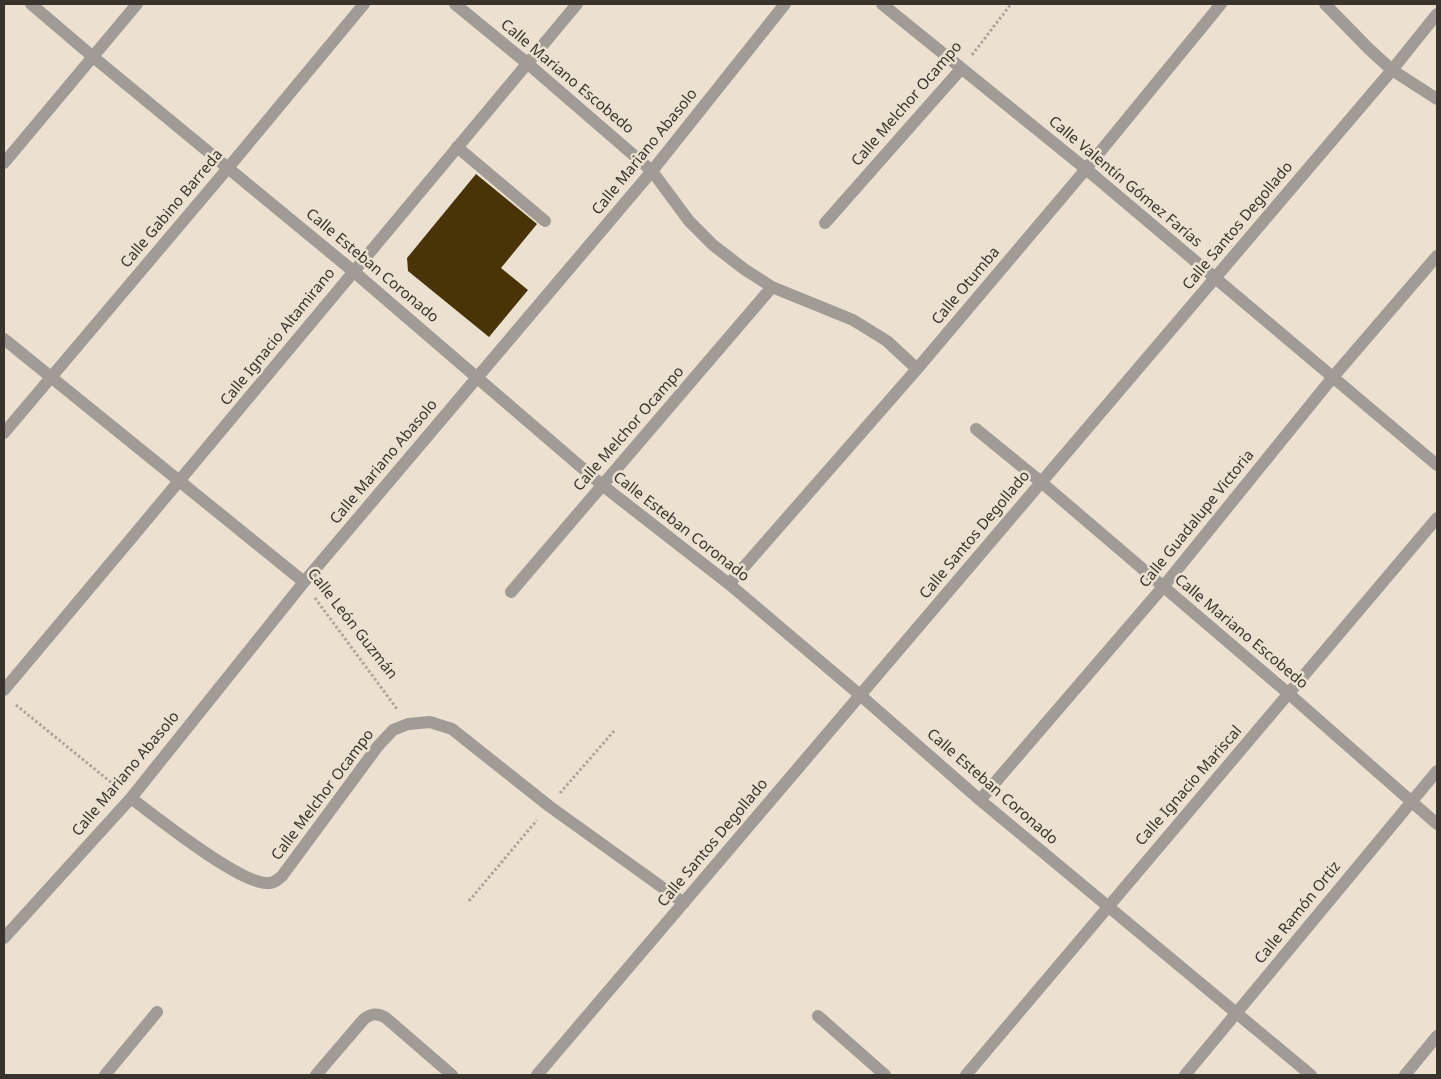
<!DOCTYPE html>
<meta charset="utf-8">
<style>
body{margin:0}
#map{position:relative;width:1441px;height:1079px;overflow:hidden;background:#ece1d1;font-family:"Noto Sans",sans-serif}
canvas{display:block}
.frame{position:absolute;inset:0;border:5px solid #38342d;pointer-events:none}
</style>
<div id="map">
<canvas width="1441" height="1079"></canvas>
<div class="frame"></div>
</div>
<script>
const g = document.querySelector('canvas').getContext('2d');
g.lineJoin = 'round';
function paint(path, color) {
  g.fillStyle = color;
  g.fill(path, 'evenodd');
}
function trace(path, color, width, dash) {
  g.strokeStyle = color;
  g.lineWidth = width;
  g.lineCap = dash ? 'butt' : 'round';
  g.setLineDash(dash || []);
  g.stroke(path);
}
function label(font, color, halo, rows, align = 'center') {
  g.font = font + ' "Noto Sans",sans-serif';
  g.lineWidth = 5;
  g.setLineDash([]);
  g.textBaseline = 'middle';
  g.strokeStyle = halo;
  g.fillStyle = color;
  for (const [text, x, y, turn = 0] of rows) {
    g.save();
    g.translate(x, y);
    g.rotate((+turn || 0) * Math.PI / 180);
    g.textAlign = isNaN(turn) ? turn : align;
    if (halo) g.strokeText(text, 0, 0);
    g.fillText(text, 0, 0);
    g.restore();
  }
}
const building = new Path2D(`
 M476,174l61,50 -36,44 27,22 -39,47 -81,-66 -1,-13z`);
const path = new Path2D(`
 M972,55l39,-51
 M315,598l82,111
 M16,705l102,83
 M560,793l54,-62
 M469,901l68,-81`);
const service = new Path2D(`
 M457,147l88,74
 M818,1016l67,59`);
const minor = new Path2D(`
 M31,4l61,52 261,215 249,214 127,99 131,111 120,105 331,275
 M455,4l72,59 125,108 37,50 24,24 31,24 28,18 81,33 34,21 30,28
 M882,4l204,165 351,296
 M1325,4l44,45 23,21 45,29
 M4,163l133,-159
 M825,223l136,-154
 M4,339l300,243
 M976,429l65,53 248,212 148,130
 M4,433l224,-265 136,-164
 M729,584l188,-215 169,-200 135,-165
 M511,592l261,-305
 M131,798c25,19 111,88 138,85 6,0 9,-4 13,-7l96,-130 15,-16 15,-6 22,-2 22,7 97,77 135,97
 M980,800l183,-213 170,-210 104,-121
 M4,938l127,-140 173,-216 348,-411 133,-167
 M105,1075l52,-63
 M316,1075l48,-56c8,-6 14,-6 22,-1l66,57
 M537,1075l855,-1005 45,-56
 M966,1075c156,-187 315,-371 471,-557
 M1185,1075l252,-304
 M1405,1075l32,-39`);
const tertiary = new Path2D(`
 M4,690c192,-228 382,-458 573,-686`);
const streetNames = [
 ["Calle Mariano Escobedo",567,77,40],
 ["Calle Melchor Ocampo",907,104,-49],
 ["Calle Mariano Abasolo",645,152,-51],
 ["Calle Valentín Gómez Farías",1125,182,40],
 ["Calle Gabino Barreda",172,209,-50],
 ["Calle Santos Degollado",1238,226,-50],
 ["Calle Esteban Coronado",372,266,40],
 ["Calle Otumba",966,286,-50],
 ["Calle Ignacio Altamirano",278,337,-51],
 ["Calle Melchor Ocampo",629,429,-49],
 ["Calle Mariano Abasolo",384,462,-50],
 ["Calle Guadalupe Victoria",1197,519,-51],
 ["Calle Esteban Coronado",681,527,38],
 ["Calle Santos Degollado",975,535,-50],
 ["Calle León Guzmán",352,624,52],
 ["Calle Mariano Escobedo",1241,632,40],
 ["Calle Mariano Abasolo",126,774,-50],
 ["Calle Ignacio Mariscal",1189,786,-49],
 ["Calle Esteban Coronado",992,787,41],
 ["Calle Melchor Ocampo",323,795,-53],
 ["Calle Santos Degollado",713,843,-50],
 ["Calle Ramón Ortiz",1298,913,-51]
];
paint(building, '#493407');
trace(path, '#ada497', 3, [2.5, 2.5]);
trace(service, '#a09b95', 12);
trace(minor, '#a09b95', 12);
trace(tertiary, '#a09b95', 12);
label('15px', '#38342d', '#ece1d1', streetNames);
</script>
